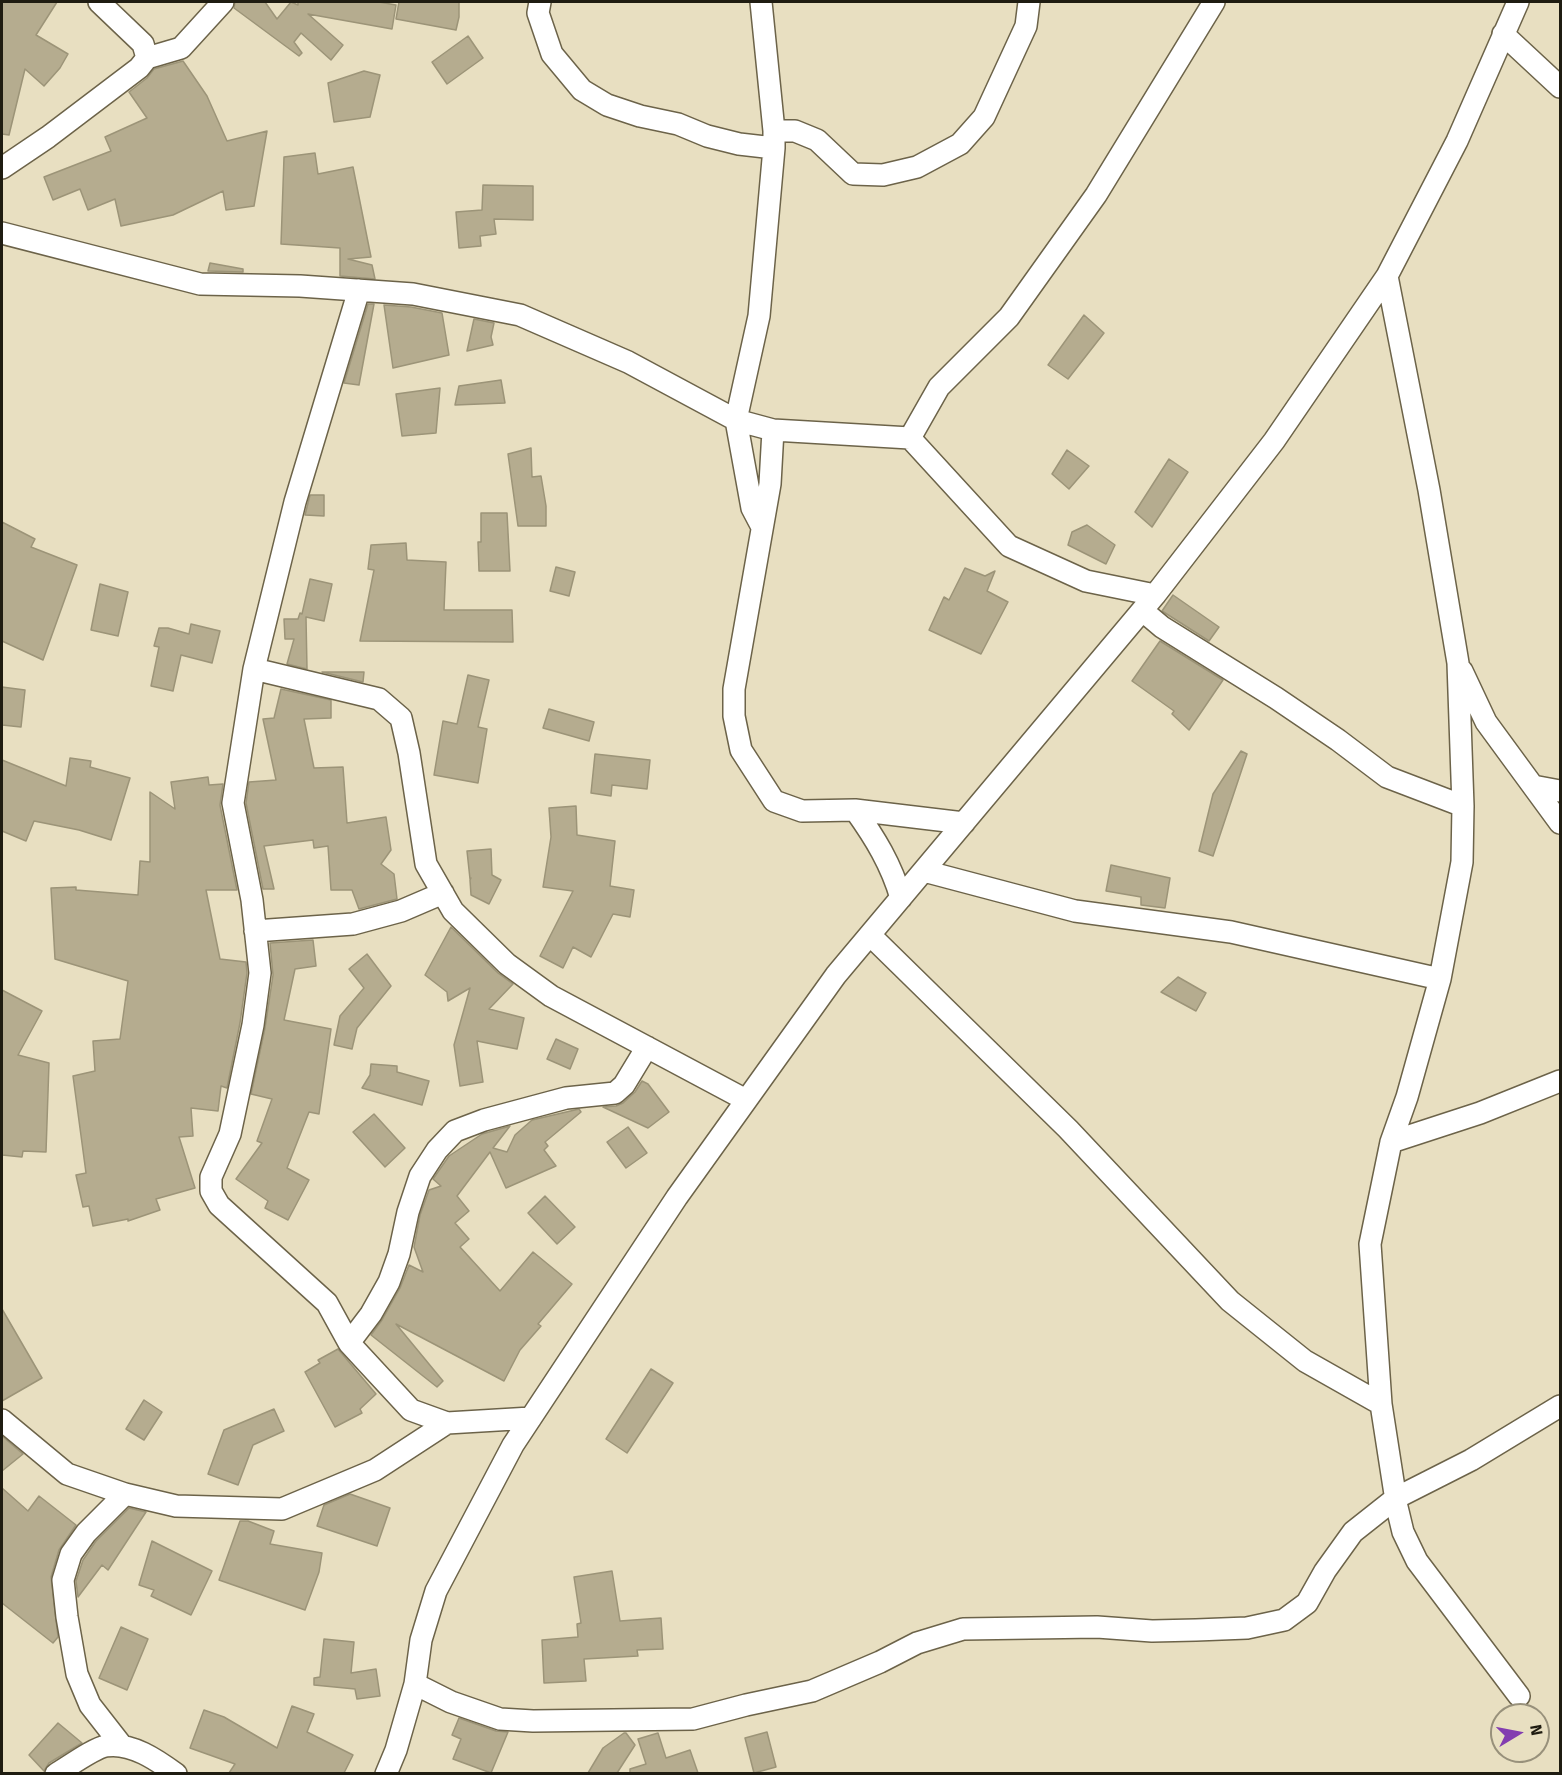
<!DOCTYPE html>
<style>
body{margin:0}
#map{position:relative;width:1562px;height:1775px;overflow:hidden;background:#e8dfc1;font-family:"Fira Sans",sans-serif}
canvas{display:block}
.frame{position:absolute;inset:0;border:3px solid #1f1c11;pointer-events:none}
.north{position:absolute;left:1490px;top:1703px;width:60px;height:60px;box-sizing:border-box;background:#e8dfc1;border:2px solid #98917b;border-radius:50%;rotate:80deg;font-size:16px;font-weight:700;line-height:24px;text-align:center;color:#1f1c11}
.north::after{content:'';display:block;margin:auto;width:21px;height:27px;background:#833db0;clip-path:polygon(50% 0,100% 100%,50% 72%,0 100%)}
</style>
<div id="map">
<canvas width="1562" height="1775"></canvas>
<div class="frame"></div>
<div class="north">N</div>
</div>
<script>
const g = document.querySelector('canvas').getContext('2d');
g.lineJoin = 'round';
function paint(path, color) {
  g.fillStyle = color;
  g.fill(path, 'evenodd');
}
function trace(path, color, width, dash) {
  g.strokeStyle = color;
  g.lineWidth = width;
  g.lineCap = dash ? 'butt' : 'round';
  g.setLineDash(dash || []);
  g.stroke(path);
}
const building = new Path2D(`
 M2,2h55l-21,33 32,19 -8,14 -16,18 -19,-17 -16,66 -7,-1z
 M235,2h30l12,17 14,-17 7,3v-3h81l17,3 -4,24 -84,-15 35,31 -12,15 -30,-27 -7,9 8,11 -3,3 -65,-48z
 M399,2h60v15l-3,13 -60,-11z
 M468,36l15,22 -36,26 -15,-22z
 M183,61l24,35 20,45 40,-10 -13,75 -28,4 -3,-19 -50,24 -52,11 -6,-27 -27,11 -8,-21 -27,11 -9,-23 67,-26 -6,-14 42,-19 -18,-26 18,-14 7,-9z
 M364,71l16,4 -10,42 -36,5 -6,-39z
 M315,153l3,21 35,-7 18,90 -23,2 24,6 3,14 -35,-3v-28l-59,-4 3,-87z
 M483,185l50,1v34l-39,-1 2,15 -16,2 1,10 -22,2 -3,-36 26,-2z
 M210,263l33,6v3l-35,-1z
 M368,304h6l-15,81 -15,-2z
 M384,305l27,2 31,6 7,42 -56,13z
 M1084,315l20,18 -36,46 -20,-14z
 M474,319l20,4 -3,14 2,8 -26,6z
 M501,380l4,23 -50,2 4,-19z
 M440,388l-4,45 -34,3 -6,-42z
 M531,448l1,29 9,-1 5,30v20h-28l-10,-72z
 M1067,450l22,16 -20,23 -17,-15z
 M1169,459l19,13 -36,55 -17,-15z
 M310,495h14v21l-19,-1z
 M481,513h26l3,58h-31l-1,-29h3z
 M2,522l33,17 -4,8 46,18 -34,95 -41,-19z
 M1087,525l28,20 -9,19 -38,-19 4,-13z
 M406,543l1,17 39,2 -2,48h68l1,32 -153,-1 14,-71 -6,-1 3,-24z
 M556,567l19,5 -6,24 -19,-5z
 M965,568l20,8 10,-5 -8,20 21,11 -27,52 -52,-24 15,-33 5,3z
 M310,579l22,5 -8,37 -18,-4 1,52 -20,-5 7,-25h-9l-1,-20h14l2,-6 2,1z
 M100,584l28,8 -10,44 -27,-6z
 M1173,595l46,32 -10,14 -47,-30z
 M191,624l29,7 -8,32 -31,-8 -8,36 -22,-5 8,-39 -5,-1 5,-18h9l21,6z
 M1160,641l63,39 -34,50 -17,-16 2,-3 -42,-30z
 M322,672h42l-1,10z
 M468,675l21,5 -11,47 9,2 -9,54 -44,-8 9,-54 14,3z
 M2,687l23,3 -4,37 -19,-2z
 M281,689l50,11v18l-27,1 10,49 29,-1 4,56 39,-6 5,33 -10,14 13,10 3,25 -38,10 -7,-19h-21l-3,-44 -14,2 -1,-8 -49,6 10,43h-11l-17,-86 3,-21 27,-2 -13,-61 11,-1z
 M549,709l45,13 -5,19 -46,-13z
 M1241,751l6,3 -34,102 -14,-5 14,-57z
 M595,754l55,6 -3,29 -35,-4 -1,11 -20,-3z
 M70,758l21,3 -1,6 40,11 -19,62 -32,-10 -45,-9 -8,20 -24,-10v-71l64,26z
 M208,777l1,8 14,-1 -3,21 17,85h-31l14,69 26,3 1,11 -7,50 -13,65 -6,-2 -3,25 -27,-3 2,28 -14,1 16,51 -39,11 4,11 -32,11v-2l-35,7 -4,-20 -6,1 -7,-32 10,-2 -13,-97 22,-5 -2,-30 27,-2 8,-58 -73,-22 -4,-71 25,-1v3l62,5 2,-34 10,1v-70l25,17 -4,-27z
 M576,806l1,29 38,6 -5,45 24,4 -4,27 -17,-3 -22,43 -18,-10 -10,21 -23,-12 33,-65 -30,-4 8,-50 -2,-29z
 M491,849l1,26 9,5 -12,24 -18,-9 -1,-15 1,-2 -1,1 -3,-28z
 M1111,865l59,13 -5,30 -24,-3v-8l-35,-6z
 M451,927l47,46 15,11 -24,25 35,9 -7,31 -40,-8 6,41 -23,4 -6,-41 16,-57 -22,13 -1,-9 -22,-17z
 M313,940l3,26 -21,3 -11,51 47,9 -12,85 -10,-2 -22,56 22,12 -21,40 -23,-12 3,-7 -32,-22 26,-36 -5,-2 15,-42 -21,-5 14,-66 8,-53 -3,-32z
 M367,954l24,32 -34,42 -5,21 -18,-4 6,-29 24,-28 -15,-19z
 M1178,977l28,16 -10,18 -35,-19z
 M2,990l40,21 -24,44 31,8 -3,89 -23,-1 -1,6 -20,-2z
 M556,1039l22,10 -8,20 -23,-10z
 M371,1064l26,2v6l32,9 -7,24 -60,-17 8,-13z
 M642,1081l6,3 21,28 -21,16 -45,-21 13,-1 7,-3 12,-11z
 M579,1109l2,3 -36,30 3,4 -4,4 12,16 -50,22 -16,-36 -33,44 12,15 -14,12 14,16 -9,8 40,44 33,-39 39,32 -34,40 3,2 -21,24 -16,31 -108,-57 47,57 -6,6 -66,-52 11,-15 18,-32 9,-23 14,7 -9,-25 6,-32 9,-25 12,-4 -8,-7 16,-23 33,-22 28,-8 -17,22 14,4 8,-17 17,-15z
 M374,1114l31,34 -20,19 -32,-35z
 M628,1127l19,26 -21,15 -19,-26z
 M545,1196l30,31 -18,17 -29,-31z
 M2,1309l40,69 -40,23z
 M338,1349l38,45 -16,15 2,4 -27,14 -30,-55 15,-9 -2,-3z
 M651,1369l22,14 -46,70 -21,-14z
 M144,1400l18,12 -18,28 -18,-11z
 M274,1409l10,22 -31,14 -15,40 -30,-11 16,-44z
 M2,1436l21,18 -21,17z
 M2,1488l26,23 11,-15 37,29 -17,25 -8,27 7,60 -5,6 -51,-40z
 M350,1494l40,14 -13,38 -60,-20 7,-21z
 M129,1508l17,4 -38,58 -6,-5 -24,32 -2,-16 7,-21 13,-19z
 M240,1521h8l26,10 -4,13 52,9 -3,19 -14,38 -86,-30z
 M152,1541l60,30 -21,44 -40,-19 3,-6 -15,-5z
 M612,1571l8,50 41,-3 2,31 -26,1 1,6 -54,3 2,22 -42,2 -2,-43 36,-3 -1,-13 4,-1 -7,-46z
 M121,1627l27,12 -21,51 -28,-12z
 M324,1639l30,3 -3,31 25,-4 4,27 -23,3 -2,-10 -41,-4v-7l6,-1z
 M292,1706l22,8 -7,18 46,23 -9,18h-115l6,-9 -45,-16 14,-38 20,7 53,31z
 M459,1718l37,13 12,1 -17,41 -38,-14 8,-20 -9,-4z
 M58,1723l24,20 -33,20 -5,8 -15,-16z
 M767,1732l9,35 -22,6 -9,-35z
 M624,1733h2l9,12 -18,28h-29l15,-25z
 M658,1733l8,25 24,-8 8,23h-68v-4l16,-5 -8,-25z`);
const street = new Path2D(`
 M99,2l44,42 4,14
 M540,2l-2,11 14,41 30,36 25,15 33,11 38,8 29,12 32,8 35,4
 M761,2l13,129v17l-15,168 -23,104 16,88 10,19
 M1503,34l57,53
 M774,131h21l22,9 36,34 30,1 34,-8 43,-23 24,-27 42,-91 3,-24
 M2,168l46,-31 91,-69 8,-10 34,-10 42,-46
 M2,233l198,51 100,2 113,8 107,21 108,47 108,58 37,10 137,8 99,108 77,35 69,14
 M1387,276l42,214 29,173 5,143 -1,56 -22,117 -33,118 -16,45 -21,102 11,160 16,103 6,25 14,29 102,135
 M359,290l-64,212 -41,167 -21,134 19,97 8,73 -7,52 -23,109 -19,43v14l8,14 108,98 22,40 62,67 36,13 84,-5
 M773,430l-3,54 -36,205v27l7,34 33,51 28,10 53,-1 109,13
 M910,438l29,-51 70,-70 87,-122 118,-193
 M1143,611l19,16 114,71 62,42 49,37 76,29
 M254,669l125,30 22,19 8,35 17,111 27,47 54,53 44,32 195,104
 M1462,671l24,51 74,101
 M1533,786l27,5
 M855,810c20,28 36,54 46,88
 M924,871l151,40 156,21 209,47
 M255,931l98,-7 48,-13 42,-18
 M870,935l198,194 162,172 75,60 76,43
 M1391,1142l89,-29 80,-32
 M349,1343l22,-29 18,-32 10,-28 9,-42 12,-36 17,-26 18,-19 29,-11 82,-22 49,-5 9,-8 23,-38
 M2,1420l65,54 58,20 51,12 106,3 93,-39 72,-47
 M415,1684l36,18 49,17 33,2 160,-2 53,-14 66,-14 68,-29 37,-19 46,-14 134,-2 55,4 44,-1 51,-2 37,-8 23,-17 18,-32 28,-39 43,-34 75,-38 89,-54
 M122,1746l-32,-41 -13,-31 -10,-57 -4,-37 8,-26 15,-21 39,-39
 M56,1774c12,-7 38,-26 50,-28 25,-4 51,14 70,28
 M386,1774l10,-24 19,-66 6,-44 15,-49 77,-146 164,-248 159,-222 319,-380 119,-154 113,-165 70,-135 61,-139`);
paint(building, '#b5ac8f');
trace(building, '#9c9478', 1.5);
trace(street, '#6c6349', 24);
trace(street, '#fff', 21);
</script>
